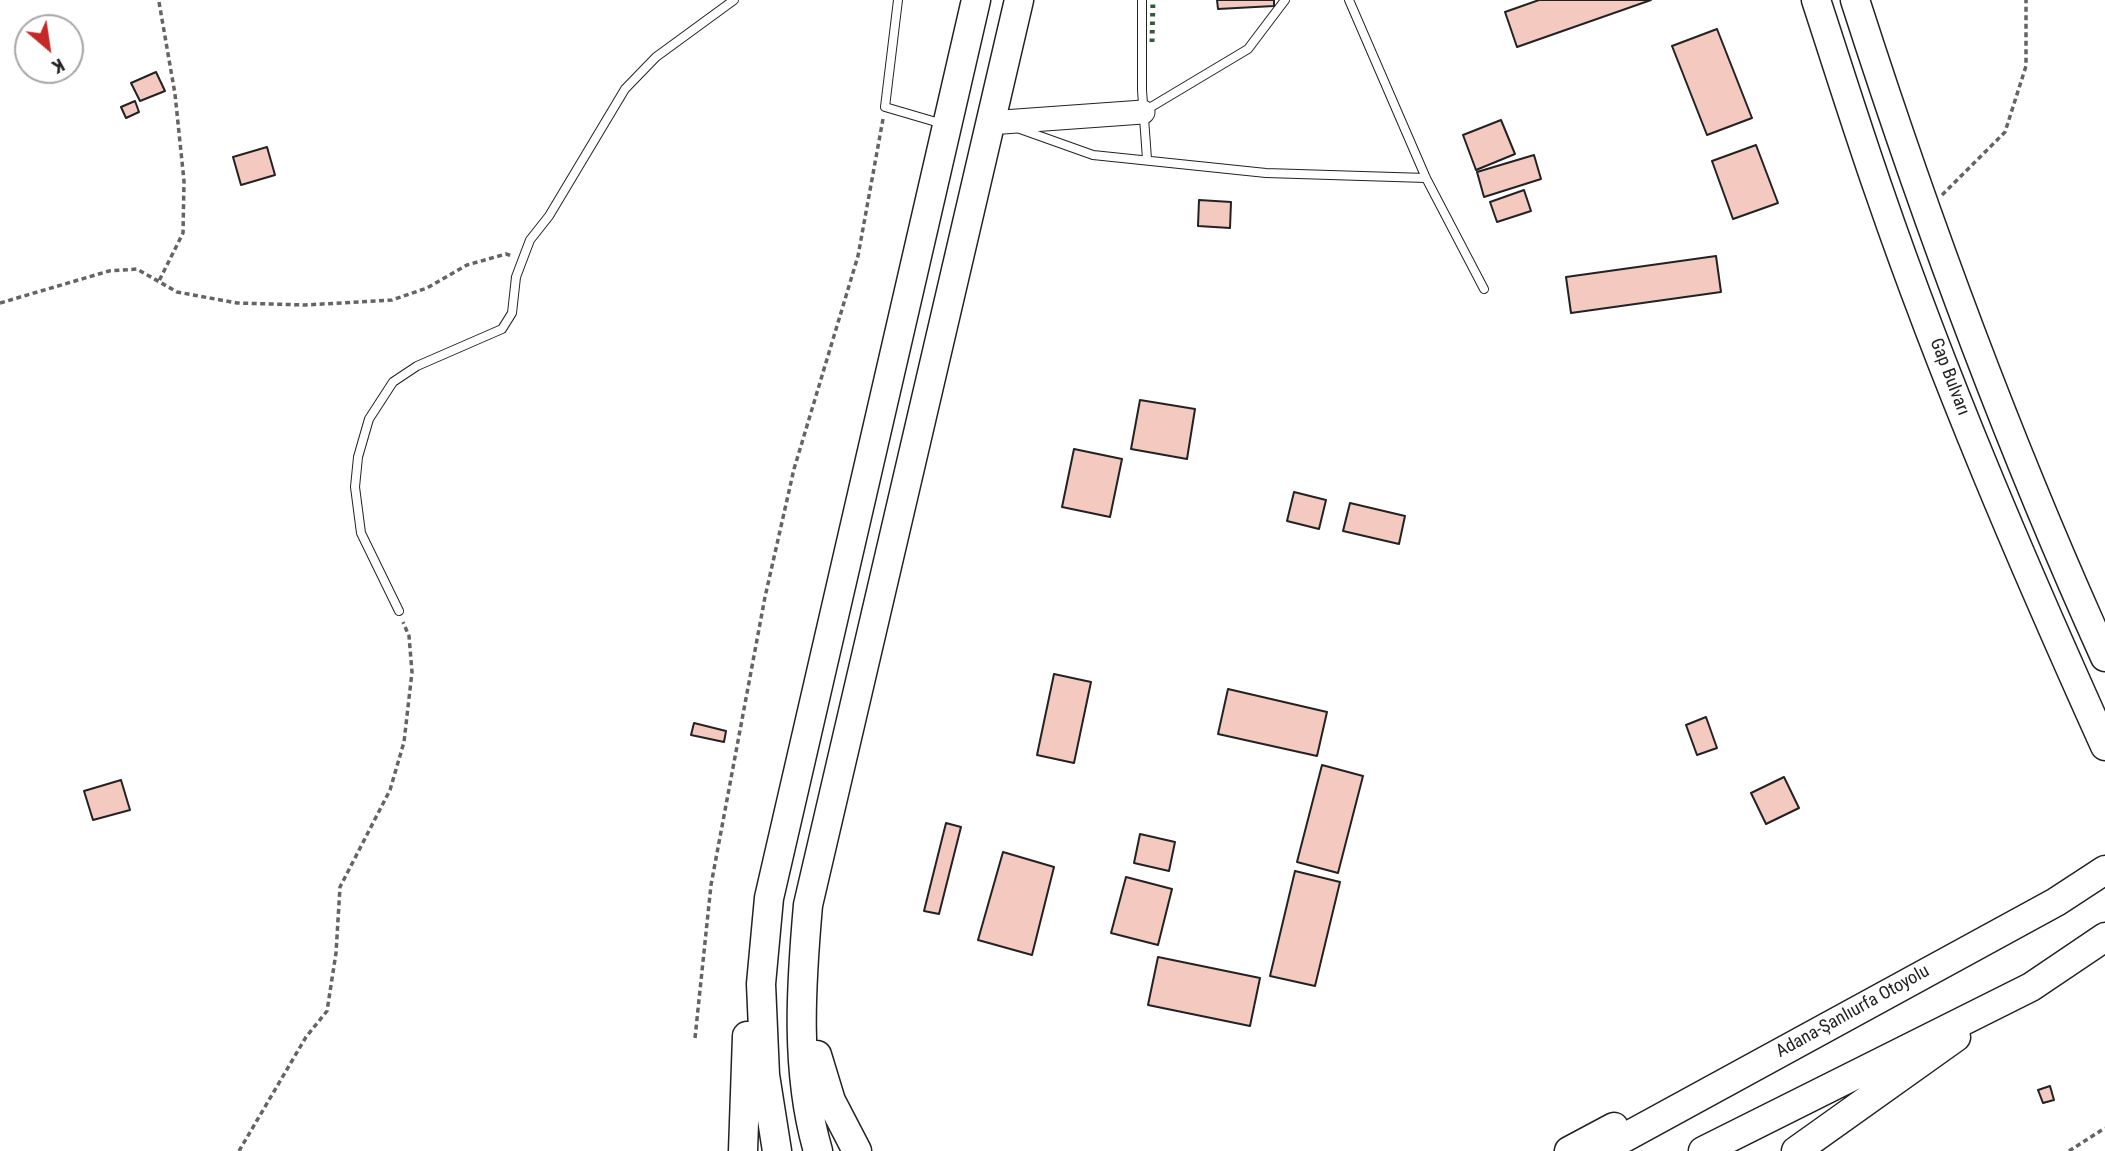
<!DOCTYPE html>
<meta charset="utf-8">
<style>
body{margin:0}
#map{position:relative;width:2105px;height:1151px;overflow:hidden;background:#fff;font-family:"Roboto Condensed",sans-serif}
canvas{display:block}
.north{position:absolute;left:14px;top:14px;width:70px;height:70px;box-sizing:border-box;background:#fff;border:2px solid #a7a7a7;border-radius:50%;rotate:151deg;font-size:19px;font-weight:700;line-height:28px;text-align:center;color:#222}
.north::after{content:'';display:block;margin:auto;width:24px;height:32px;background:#c62828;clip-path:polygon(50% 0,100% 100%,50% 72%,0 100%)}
</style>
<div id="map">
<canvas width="2105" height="1151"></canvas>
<div class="north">K</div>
</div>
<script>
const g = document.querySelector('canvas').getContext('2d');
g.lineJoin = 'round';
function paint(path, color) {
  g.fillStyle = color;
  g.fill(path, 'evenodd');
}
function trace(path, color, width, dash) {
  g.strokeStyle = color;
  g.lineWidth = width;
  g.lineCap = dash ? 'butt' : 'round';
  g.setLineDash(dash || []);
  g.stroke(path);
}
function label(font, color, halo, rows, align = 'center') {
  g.font = font + ' "Roboto Condensed",sans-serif';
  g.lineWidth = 5;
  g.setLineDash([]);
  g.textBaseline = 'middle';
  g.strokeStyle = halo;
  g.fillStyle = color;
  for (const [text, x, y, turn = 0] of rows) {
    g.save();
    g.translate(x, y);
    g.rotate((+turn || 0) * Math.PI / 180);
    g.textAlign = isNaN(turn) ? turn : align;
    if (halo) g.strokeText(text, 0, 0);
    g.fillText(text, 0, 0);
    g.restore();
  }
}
const building = new Path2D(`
 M1217,0h57v6l-56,3z
 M1539,0h112l-134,47 -12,-35z
 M1717,29l35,89 -45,17 -35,-89z
 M156,72l9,19 -25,10 -9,-18z
 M135,101l4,11 -13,6 -5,-11z
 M1501,120l14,34 -39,16 -13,-35z
 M1756,145l22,58 -45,16 -21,-58z
 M267,147l8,28 -34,10 -8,-28z
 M1534,155l7,24 -57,18 -7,-25z
 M1524,190l7,21 -34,11 -7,-20z
 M1199,200l32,2 -1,26 -32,-2z
 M1716,256l5,36 -150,21 -5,-36z
 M1140,400l55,9 -8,50 -56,-10z
 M1074,449l48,10 -12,58 -48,-10z
 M1294,492l32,8 -7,29 -32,-8z
 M1350,503l55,13 -6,28 -56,-13z
 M1054,674l37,8 -17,81 -37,-8z
 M1228,689l99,23 -10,44 -99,-22z
 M1706,717l11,31 -20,7 -11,-30z
 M694,723l32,8 -2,11 -33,-7z
 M1322,765l41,11 -25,97 -41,-11z
 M1784,777l15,31 -33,16 -15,-31z
 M121,780l9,30 -37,10 -9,-29z
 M946,823l15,4 -22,87 -15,-3z
 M1140,834l35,8 -6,29 -35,-8z
 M1003,852l51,15 -22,88 -54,-15z
 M1295,871l45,11 -25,104 -45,-10z
 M1126,877l46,12 -14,56 -47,-12z
 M1158,957l102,21 -10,48 -102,-21z
 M2050,1086l4,14 -11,3 -5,-13z`);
const path = new Path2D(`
 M159,2l16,92 9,87 -1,52 -24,48
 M1942,195l63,-63 21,-66v-66
 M0,303l109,-32 28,-2 40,23 60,11 68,2 87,-5 35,-12 40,-23 39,-11 6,2
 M695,1038l16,-153 54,-288 29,-128 64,-213 25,-137
 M239,1151l67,-114 21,-26 9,-58 4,-66 50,-97 14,-48 8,-70 -3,-36 -6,-14
 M2069,1151l36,-23`);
const lane = new Path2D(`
 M898,0l-13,107 58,17
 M1142,0v90l5,69
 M1349,0l77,178 58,111
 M1146,110l102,-61 37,-49
 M1020,129l73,26 173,18 160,5
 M399,611l-38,-78 -6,-46 3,-30 11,-38 24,-37 24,-16 85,-37 10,-16 4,-36 14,-37 19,-24 76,-127 31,-32 78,-57`);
const secondary = new Path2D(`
 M1003,122l140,-10`);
const highway = new Path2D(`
 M1816,0c21,64 41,128 63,191 65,189 144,373 226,555
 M1855,0c72,224 153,443 250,657
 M817,1055l14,46 26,50
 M743,1151l4,-115
 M777,1151l-12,-76 -4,-91 8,-86 207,-898
 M818,1151c-23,-79 -17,-166 -10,-246l211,-905
 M1569,1151l45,-24
 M1600,1151l456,-249 49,-32
 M1703,1151l328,-164 74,-50
 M1796,1151l160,-114`);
const hedge = new Path2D(`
 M1152,42l1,-42`);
const streetNames = [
 ["Gap Bulvarı",1949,377,69],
 ["Adana-Şanlıurfa Otoyolu",1853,1012,-29]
];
paint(building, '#f3c9c0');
trace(building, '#222', 2);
trace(lane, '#222', 10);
trace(secondary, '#222', 25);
trace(highway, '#222', 31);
trace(path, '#646464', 3.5, [5, 3.5]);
trace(lane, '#fff', 8);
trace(secondary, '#fff', 23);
trace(highway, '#fff', 28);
trace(hedge, '#2f5e38', 5, [3.5, 5]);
label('18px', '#222', '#fff', streetNames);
</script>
